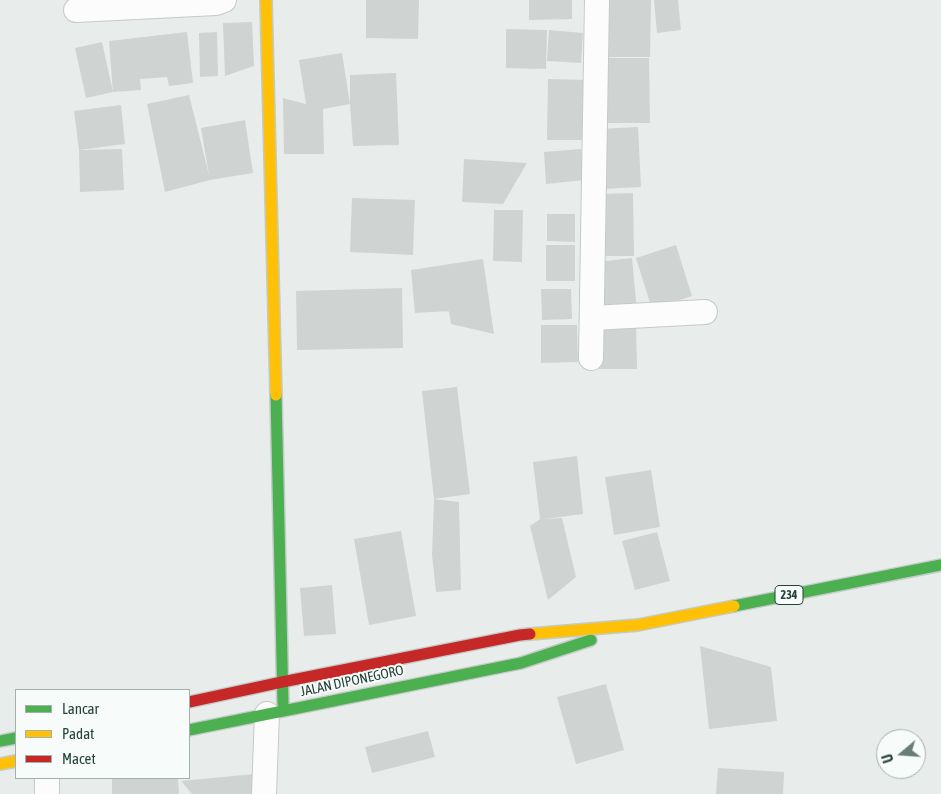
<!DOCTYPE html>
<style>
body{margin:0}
#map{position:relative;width:941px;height:794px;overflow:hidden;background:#e8edeb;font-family:"Asap Condensed",sans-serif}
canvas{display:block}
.legend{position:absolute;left:15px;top:689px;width:175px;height:90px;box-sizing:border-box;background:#f7fbf9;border:1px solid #a3b1ad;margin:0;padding:6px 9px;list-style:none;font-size:15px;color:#24423a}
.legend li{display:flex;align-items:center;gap:10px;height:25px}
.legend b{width:25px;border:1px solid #a3b1ad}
.north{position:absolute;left:876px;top:729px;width:50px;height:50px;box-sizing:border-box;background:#f7fbf9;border:1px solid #a3b1ad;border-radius:50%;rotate:252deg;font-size:14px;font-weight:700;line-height:20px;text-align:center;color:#24423a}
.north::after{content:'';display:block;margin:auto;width:18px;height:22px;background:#697e78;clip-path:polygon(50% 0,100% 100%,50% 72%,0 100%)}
</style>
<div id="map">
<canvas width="941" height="794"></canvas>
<ul class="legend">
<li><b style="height:6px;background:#4caf50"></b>Lancar</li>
<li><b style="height:6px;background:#ffc107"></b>Padat</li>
<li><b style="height:6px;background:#c62828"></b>Macet</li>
</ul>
<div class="north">U</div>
</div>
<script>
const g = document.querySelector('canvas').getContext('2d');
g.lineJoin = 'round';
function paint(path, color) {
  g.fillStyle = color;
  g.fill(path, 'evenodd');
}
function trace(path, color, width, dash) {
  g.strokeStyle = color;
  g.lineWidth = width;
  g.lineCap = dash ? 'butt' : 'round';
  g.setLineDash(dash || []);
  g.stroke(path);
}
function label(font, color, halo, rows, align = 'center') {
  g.font = font + ' "Asap Condensed",sans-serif';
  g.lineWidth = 4;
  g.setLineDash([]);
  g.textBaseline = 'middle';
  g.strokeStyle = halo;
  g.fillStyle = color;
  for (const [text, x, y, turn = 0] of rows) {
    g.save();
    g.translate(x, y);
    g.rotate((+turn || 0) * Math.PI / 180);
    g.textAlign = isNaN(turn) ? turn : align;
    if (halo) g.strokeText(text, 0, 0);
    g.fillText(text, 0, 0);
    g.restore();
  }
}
const building = new Path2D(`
 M366,0h53l-1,39 -52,-1z
 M529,0h43v19l-43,1z
 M602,0h49l-1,57h-48z
 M654,0h24l3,30 -24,3z
 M252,22l2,44 -29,10 -2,-53z
 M506,29l41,1 -1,39 -40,-1z
 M549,30l34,3 -2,30 -34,-2z
 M187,32l6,51 -24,3 -2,-9 -27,2 1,11 -28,2 -4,-51z
 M217,32l1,44 -18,1 -1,-44z
 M102,42l11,50 -27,6 -11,-50z
 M342,53l8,51v-29l46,-2 3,72 -46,1 -3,-42 -27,5 1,45h-40l-1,-56 23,6 -7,-44z
 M603,58h46l1,65h-47z
 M548,79l39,1 -1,60h-39z
 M189,95l20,80 -8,-47 44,-8 8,53 -43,7 -45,12 -18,-88z
 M121,105l4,39 -46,6 43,-1 2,41 -44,2 -1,-42 -5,-39z
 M638,127l3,60 -39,2 -4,-60z
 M581,149l3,31 -38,4 -2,-32z
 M464,159l63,4 -24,41 -41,-2z
 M633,193l1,63h-30l-1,-62z
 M352,198l63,2 -2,55 -63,-3z
 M494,210h29l-1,52 -29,-1z
 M547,214h28v28l-28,-1z
 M546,245h29v36h-29z
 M676,245l16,51 -40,13 -16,-51z
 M632,258l5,53 -35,3 -5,-52z
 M483,259l11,75 -43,-10 -3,-19 1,6 -34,2 -4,-43z
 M402,288l1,60 -106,2 -1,-59z
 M541,289h30l1,30 -30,1z
 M598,323h38l1,46h-39z
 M541,325h36l1,37 -37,1z
 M457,387l13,107 -36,5 -12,-108z
 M577,456l6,58 -39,5 18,-1 14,59 -28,23 -18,-74 10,-7 -7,-57z
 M651,470l9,57 -46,8 -9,-58z
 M434,499l25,3 2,88 -25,2 -4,-37z
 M401,531l15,85 -47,9 -15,-86z
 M657,532l13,49 -35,9 -13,-49z
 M332,585l4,49 -32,2 -4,-48z
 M700,646l71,21 6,54 -68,8z
 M606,684l18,66 -48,14 -19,-67z
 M428,731l7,26 -63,16 -7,-26z
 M718,768l66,4 -1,22h-67z
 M254,774l2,20h-64l-11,-13z
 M112,778h66l1,16h-67z`);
const street = new Path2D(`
 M76,10l140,-7 8,-3
 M592,318l113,-6
 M591,358l6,-358
 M47,794v-16
 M264,794l3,-80`);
const fast = new Path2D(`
 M276,395l7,309
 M734,606l207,-41
 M189,730l332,-67 70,-23
 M0,741l16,-3`);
const slow = new Path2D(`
 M266,0l10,395
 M530,634l108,-9 96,-19
 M0,764l16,-3`);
const jam = new Path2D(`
 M189,702l93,-20 238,-47 10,-1`);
const shields = [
 [789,595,28]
];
const shieldNames = [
 ["234",789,595]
];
const streetNames = [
 ["JALAN DIPONEGORO",352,681,-12]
];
paint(building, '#cfd4d2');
trace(street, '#c5cac8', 26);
trace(fast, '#c3cbc8', 14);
trace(slow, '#c3cbc8', 14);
trace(jam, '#c3cbc8', 14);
trace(street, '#fcfcfc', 24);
trace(fast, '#4caf50', 11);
trace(slow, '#ffc107', 11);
trace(jam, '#c62828', 11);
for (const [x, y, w] of shields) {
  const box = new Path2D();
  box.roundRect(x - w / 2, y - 9.5, w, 19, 4);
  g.fillStyle = '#f7fbf9';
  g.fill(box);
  trace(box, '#24423a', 1);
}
label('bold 12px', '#24423a', null, shieldNames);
label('14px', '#24423a', '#f7fbf9', streetNames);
</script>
